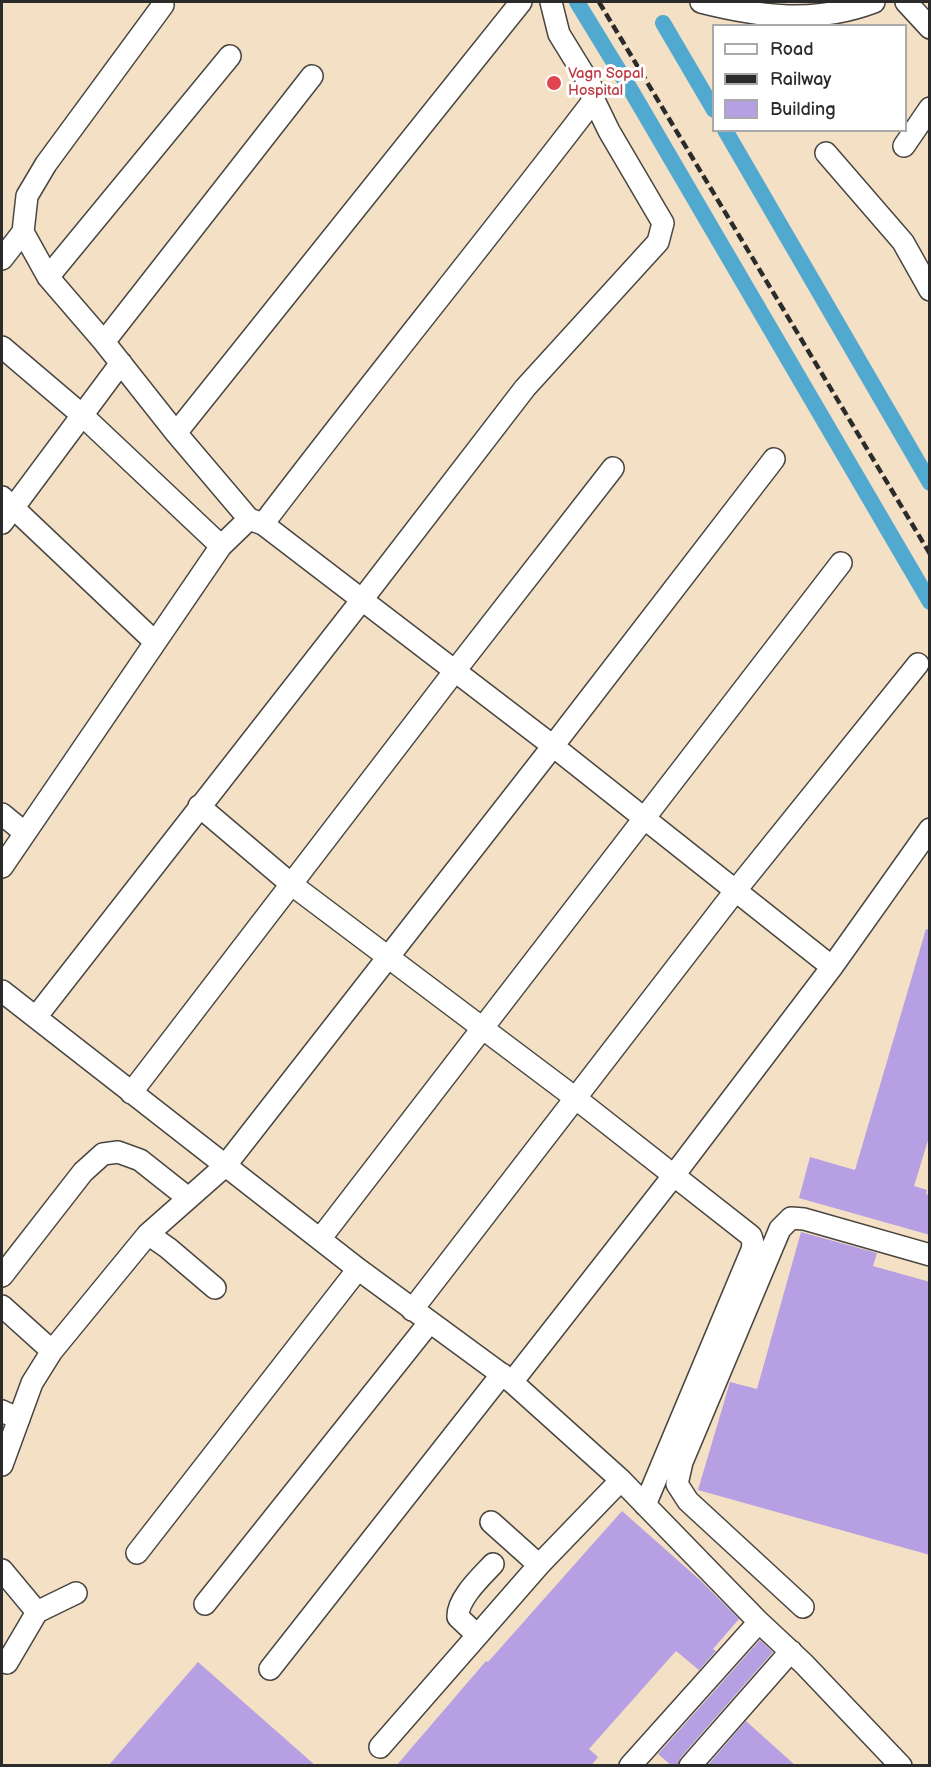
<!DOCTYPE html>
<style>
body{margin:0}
#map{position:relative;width:931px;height:1767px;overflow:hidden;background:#f4e0c5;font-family:"Balsamiq Sans",sans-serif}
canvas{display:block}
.frame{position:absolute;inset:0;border:3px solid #2b2b2b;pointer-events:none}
.legend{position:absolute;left:712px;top:24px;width:195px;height:108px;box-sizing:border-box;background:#fff;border:2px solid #aaa;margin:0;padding:8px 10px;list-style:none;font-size:18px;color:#2b2b2b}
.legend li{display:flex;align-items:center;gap:12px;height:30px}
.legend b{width:30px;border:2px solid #aaa}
</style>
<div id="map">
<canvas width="931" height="1767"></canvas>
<div class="frame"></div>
<ul class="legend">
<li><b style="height:8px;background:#fff"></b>Road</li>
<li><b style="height:8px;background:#2b2b2b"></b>Railway</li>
<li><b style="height:16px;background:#b79fe3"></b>Building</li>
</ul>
</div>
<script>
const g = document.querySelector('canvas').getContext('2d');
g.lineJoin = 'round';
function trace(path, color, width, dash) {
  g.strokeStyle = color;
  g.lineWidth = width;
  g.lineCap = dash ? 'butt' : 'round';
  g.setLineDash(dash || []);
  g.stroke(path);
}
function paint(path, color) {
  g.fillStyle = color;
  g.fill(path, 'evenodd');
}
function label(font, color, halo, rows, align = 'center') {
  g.font = font + ' "Balsamiq Sans",sans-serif';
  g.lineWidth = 6;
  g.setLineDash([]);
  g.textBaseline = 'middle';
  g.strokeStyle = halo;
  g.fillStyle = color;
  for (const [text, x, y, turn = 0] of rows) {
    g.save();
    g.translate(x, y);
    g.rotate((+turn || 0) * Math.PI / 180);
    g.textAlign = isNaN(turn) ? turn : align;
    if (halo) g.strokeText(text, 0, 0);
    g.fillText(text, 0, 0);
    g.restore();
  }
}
const canal = new Path2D(`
 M577,2l55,90 298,510
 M663,23l51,87
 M725,130l205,353`);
const building = new Path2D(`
 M926,929l4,1v204l-16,52 13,4 -1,4 4,1v40l-131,-37 11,-41 45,13z
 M801,1232l76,21 -4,13 57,16v273l-232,-65 32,-108 27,7z
 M622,1511l78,69 39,39 -26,30 3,2 -17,19 -23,-19 -87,98 9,8 -7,9h-195l90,-105 2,1z
 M760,1640l13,12 -93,106 -2,8h-6l-14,-12z
 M198,1662l118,104h-208z
 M746,1721l50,45h-89z`);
const minor = new Path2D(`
 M701,2c59,15 115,22 173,0
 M906,2l24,26
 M904,146l26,-38
 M826,153l77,89 27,48
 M23,232l25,45 56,65 72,91 73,86 14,5 290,222 279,221
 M2,259l21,-27 4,-36 19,-32 117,-159
 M48,277l182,-221
 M104,342l208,-266
 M2,347l80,68 139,131
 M176,433l345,-431
 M2,497l153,145
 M2,523l119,-160
 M263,524c107,-141 219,-278 327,-419l3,-7
 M199,806l92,78 283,213 177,139 2,7 -1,7 -107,255
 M2,814l23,19
 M2,867l219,-321 28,-27
 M2,991l356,278 154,113 109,98 138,142 45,42 97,102
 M36,1017l325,-416 164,-213 133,-146 5,-19 -54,-92 -16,-33 -2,-12 -32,-52 -8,-32
 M131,1093l323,-421 159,-204
 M148,1234l20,14 47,40
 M320,1239l521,-676
 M2,1276l81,-104 20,-18 15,-2 22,8 48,38
 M2,1306l50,45
 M412,1310l324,-420 182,-226
 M512,1382l162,-207 158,-208 98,-138
 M2,1411l17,8
 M2,1465l30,-82 20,-32 96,-117 77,-68 328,-420 221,-287
 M491,1522l48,43
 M137,1553l221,-284
 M2,1570l35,42
 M205,1604l224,-281
 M803,1607l-115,-106 -11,-17 5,-22 98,-233 11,-11 13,1 126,36
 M477,1635l-19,-18c-1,-18 23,-40 35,-53
 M7,1663l30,-51 39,-19
 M270,1669l232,-295
 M380,1747l159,-182 82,-85
 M630,1766l129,-144
 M690,1766l101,-115`);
const rail = new Path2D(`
 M599,2l331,552`);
const markers = [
 [554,83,8,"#e0444e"]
];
const healthNames = [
 ["Vagn Sopal",568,74],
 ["Hospital",568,91]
];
trace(canal, '#52a9cf', 16);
paint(building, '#b79fe3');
trace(minor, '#494642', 24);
trace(minor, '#fff', 21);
trace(rail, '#2b2b2b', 4.5, [9, 4.5]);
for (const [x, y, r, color] of markers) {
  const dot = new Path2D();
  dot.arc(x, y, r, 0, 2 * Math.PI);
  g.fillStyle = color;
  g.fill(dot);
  trace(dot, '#fff', 2);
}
label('15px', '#be3a42', '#fff', healthNames, 'left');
</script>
